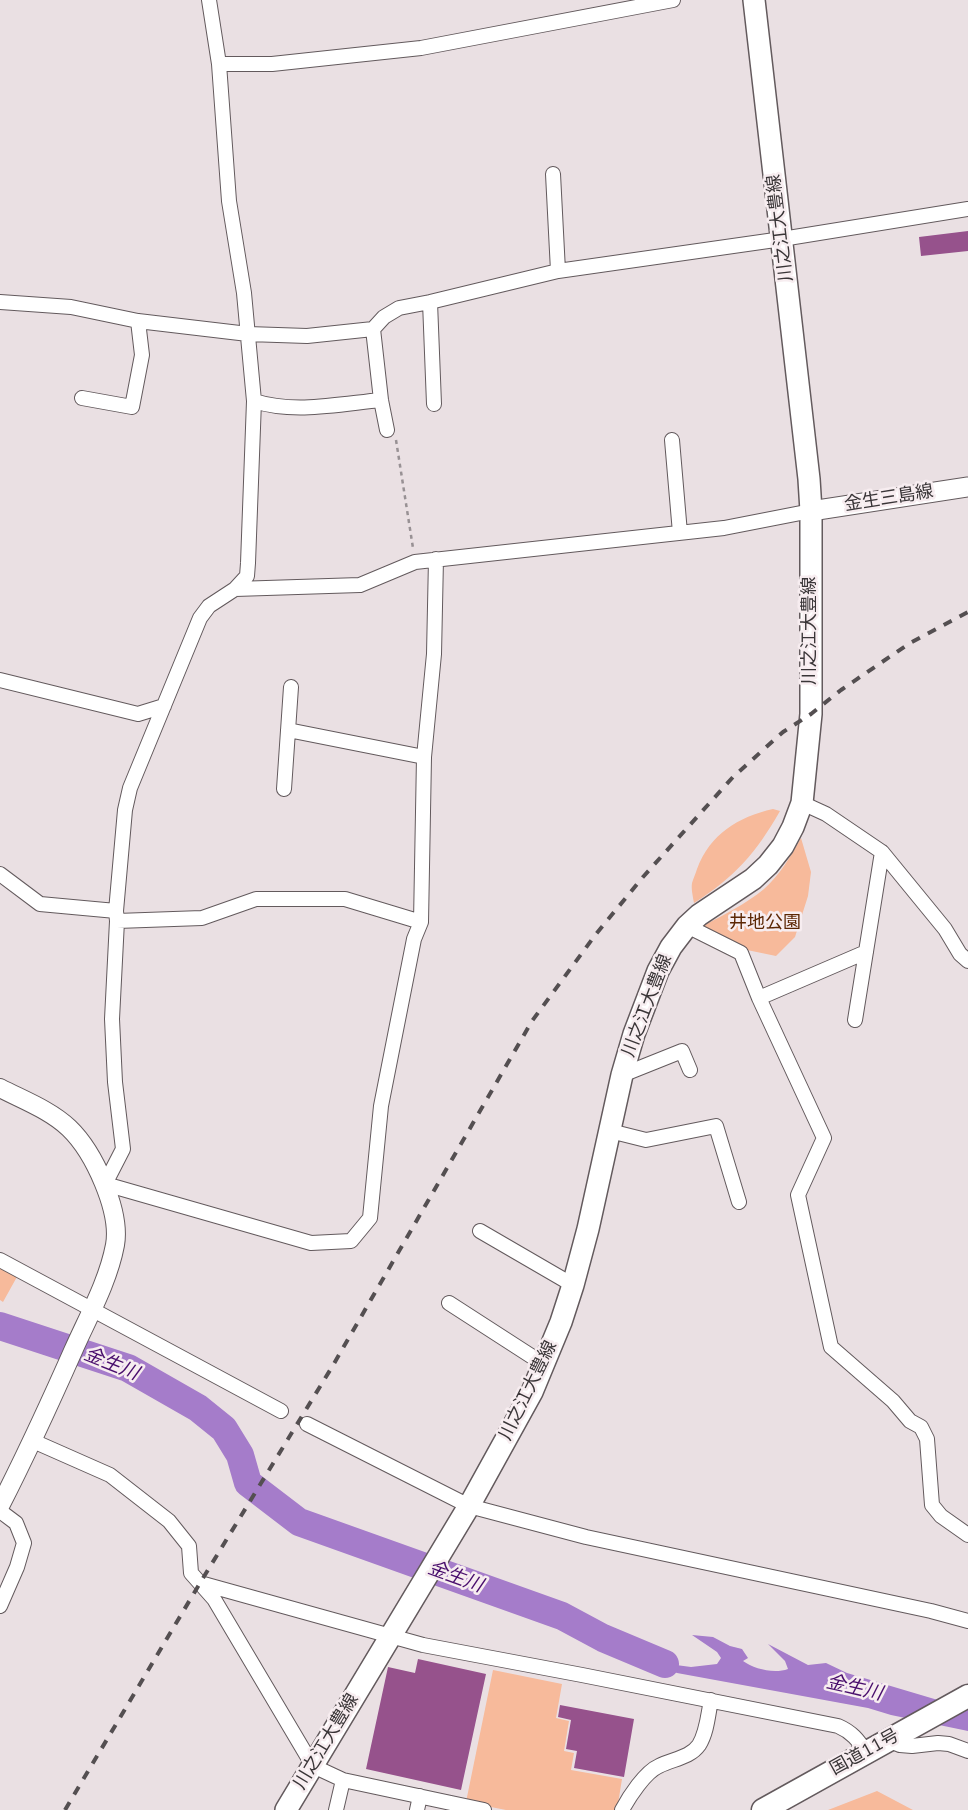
<!DOCTYPE html>
<meta charset="utf-8">
<style>
body{margin:0}
canvas{display:block;background:#eae0e3}
</style>
<canvas width="968" height="1810"></canvas>
<script>
const g = document.querySelector('canvas').getContext('2d');
g.lineJoin = 'round';
function paint(path, color) {
  g.fillStyle = color;
  g.fill(path, 'evenodd');
}
function trace(path, color, width, dash) {
  g.strokeStyle = color;
  g.lineWidth = width;
  g.lineCap = dash ? 'butt' : 'round';
  g.setLineDash(dash || []);
  g.stroke(path);
}
function label(font, color, halo, rows, align = 'center') {
  g.font = font + ' "Nunito Sans","Noto Sans JP",sans-serif';
  g.lineWidth = 5;
  g.setLineDash([]);
  g.textBaseline = 'middle';
  g.strokeStyle = halo;
  g.fillStyle = color;
  for (const [text, x, y, turn = 0] of rows) {
    g.save();
    g.translate(x, y);
    g.rotate((+turn || 0) * Math.PI / 180);
    g.textAlign = isNaN(turn) ? turn : align;
    if (halo) g.strokeText(text, 0, 0);
    g.fillText(text, 0, 0);
    g.restore();
  }
}
const green = new Path2D(`
 M773,809l7,2c-24,42 -45,66 -86,92 -1,-6 -3,-14 -2,-20 1,-4 4,-10 5,-14 13,-35 41,-52 76,-60z
 M801,838l10,34 -3,24 -13,41 -19,19 -29,-6 -44,-24c20,-11 43,-22 61,-37 15,-13 27,-33 37,-51z
 M0,1265l18,10 -15,27 -3,-2z
 M493,1670l69,14 -6,34 13,3 -5,30 10,2 -3,17 51,9 -5,31h-111l-40,-8z
 M877,1791l36,19h-85z`);
const water = new Path2D(`
 M587,1634l89,31 15,2 26,-3 4,-6 -4,-6 -25,-17 21,2 17,9 12,3 6,9 -5,3c11,8 31,13 45,8l-3,-8 -17,-17 40,21 18,-2 21,10 121,36v22l-77,-16 -23,-7 -191,-35z`);
const river = new Path2D(`
 M0,1326l128,42 70,40 26,21 16,26 8,28 51,39 263,94 41,22 62,26`);
const building = new Path2D(`
 M968,231v20l-47,5 -2,-19z
 M418,1659l68,15 -25,116 -95,-21 22,-102 27,6z
 M560,1705l74,14 -10,58 -50,-9 3,-17 -11,-2 5,-29 -13,-3z`);
const path = new Path2D(`
 M396,440l17,108`);
const minor = new Path2D(`
 M209,0l10,64 10,137 15,92 10,108 -6,162 -1,13 -12,13 -26,17 -9,12 -70,170 -5,22 -9,101 1,10 -5,98 3,63 8,67 -18,35 206,59 40,-2 19,-23 11,-112 33,-167 7,-17 3,-165 10,-103 2,-95
 M219,64h53l149,-16 252,-48
 M553,174l5,97
 M0,302l71,5 67,14 110,13 59,2 66,-7 11,-12 15,-9 31,-6 128,-31 224,-32 186,-30
 M430,302l4,102
 M373,329l8,71 6,30
 M82,398l50,9 10,-52 -4,-34
 M254,401c40,13 86,3 127,-1
 M672,440l8,93
 M235,589l125,-4 55,-23 309,-34 87,-17
 M0,680l138,34 26,-8
 M288,730l136,27
 M284,789l7,-102
 M802,803l24,11 56,38 63,77 15,25 8,7
 M0,874l40,30 76,7
 M117,921l85,-3 54,-19h89l76,23
 M687,926l54,27 18,45 65,140 -26,57 33,152 62,54 17,20 11,6 6,12 5,66 9,11 27,19
 M759,998l107,-46
 M855,1020l27,-168
 M622,1075l60,-24 8,19
 M610,1131l36,9 70,-14 23,76
 M480,1231l93,54
 M0,1260l281,151
 M449,1303l96,62
 M307,1424l162,82 117,31 345,74 37,10
 M33,1441l77,34 59,46 20,25 2,27 23,26 99,167 30,14 141,30
 M0,1511l16,12 8,20 -7,24 -17,39
 M200,1583l223,62 159,30 256,51c14,6 20,14 28,26
 M888,1740l12,5 12,1 26,-3 11,1 19,7
 M336,1810l7,-30
 M417,1810l3,-14
 M622,1810c7,-13 23,-38 37,-44 13,-7 31,-8 40,-21 8,-13 9,-30 12,-45`);
const tertiary = new Path2D(`
 M0,1088c23,12 50,22 69,40 25,24 52,83 46,117 -7,37 -27,72 -42,106 -23,52 -47,104 -73,155`);
const secondary = new Path2D(`
 M811,511l157,-24`);
const primary = new Path2D(`
 M286,1810l183,-304 63,-114 29,-70 12,-37 15,-56 34,-154 12,-41 24,-63 13,-24 16,-21 12,-11 54,-36 15,-14 15,-19 10,-19 9,-24 9,-89v-203l-2,-32 -55,-479`);
const trunk = new Path2D(`
 M763,1810l205,-114`);
const rail = new Path2D(`
 M65,1810l135,-227 132,-216 200,-346 64,-87 47,-57 90,-100 50,-45 28,-18 30,-24 69,-47 58,-31`);
const streetNames = [
 ["川之江大豊線",781,228,-97],
 ["金生三島線",889,499,-9],
 ["川之江大豊線",811,631,-90],
 ["川之江大豊線",648,1006,-69],
 ["川之江大豊線",529,1391,-64],
 ["川之江大豊線",327,1742,-59],
 ["国道11号",865,1753,-29]
];
const parkNames = [
 ["井地公園",765,924]
];
const waterNames = [
 ["金生川",111,1365,22],
 ["金生川",455,1578,20],
 ["金生川",854,1689,13]
];
paint(green, '#f7ba9b');
paint(water, '#a57cca');
trace(river, '#a57cca', 28);
paint(building, '#96528c');
trace(minor, '#635a5d', 16);
trace(tertiary, '#635a5d', 20);
trace(secondary, '#635a5d', 21);
trace(primary, '#635a5d', 24);
trace(trunk, '#635a5d', 25);
trace(path, '#989194', 2.5, [4, 4]);
trace(minor, '#fff', 14);
trace(tertiary, '#fff', 18);
trace(secondary, '#fff', 19);
trace(primary, '#fff', 21);
trace(trunk, '#fff', 22);
trace(rail, '#544f51', 4, [9, 9]);
label('18px', '#393537', '#f7edf0', streetNames);
label('18px', '#5c2704', '#f7edf0', parkNames);
label('italic 19px', '#480d6c', '#f7edf0', waterNames);
</script>
